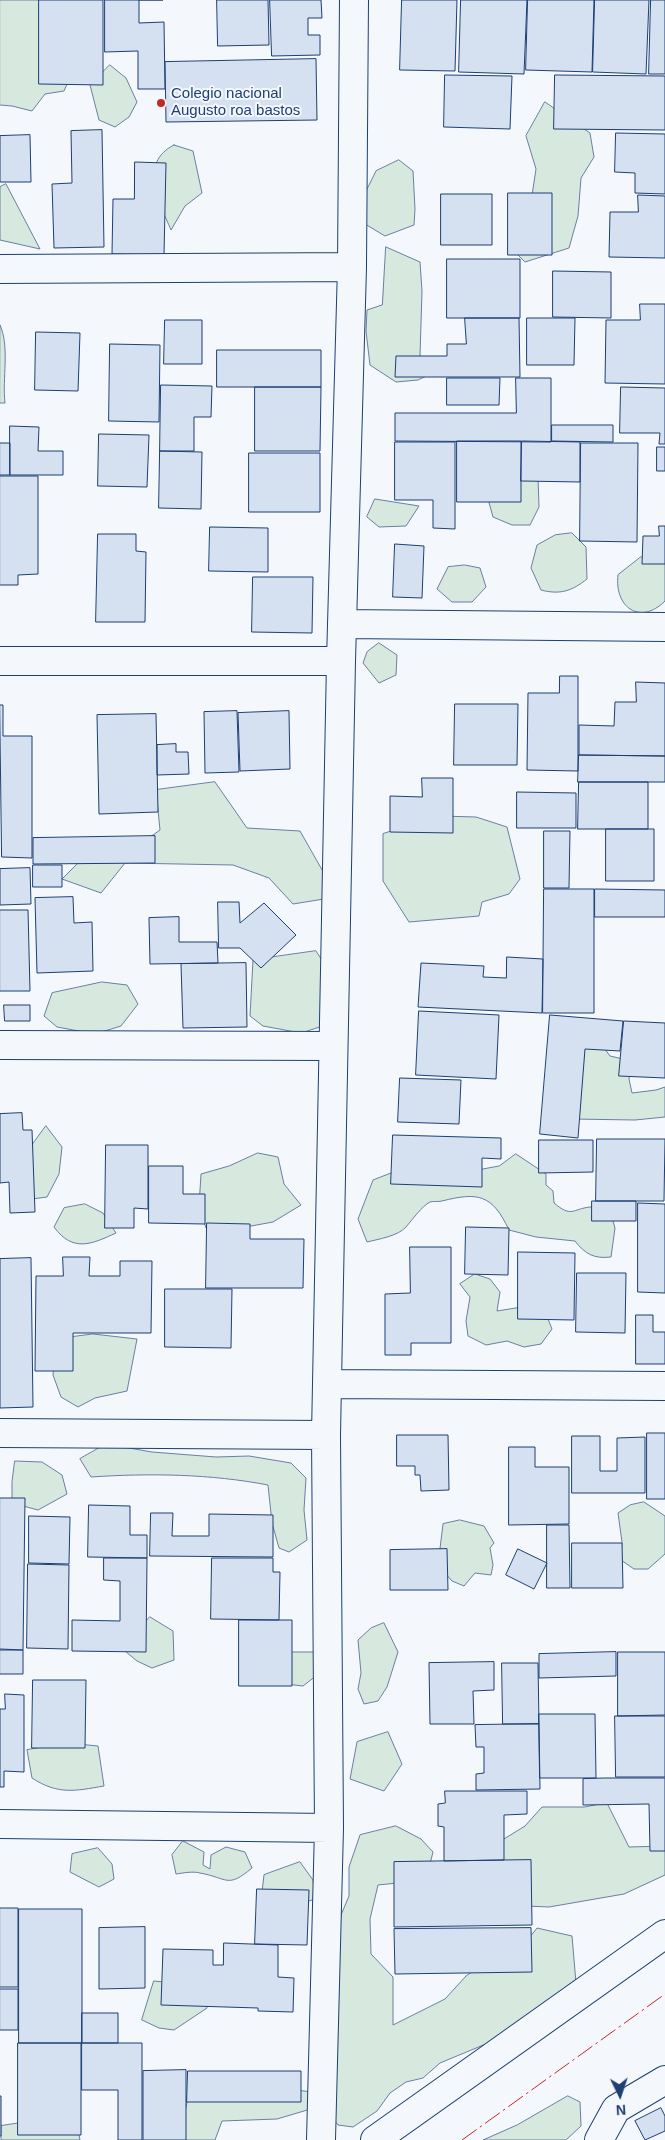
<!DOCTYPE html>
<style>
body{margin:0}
#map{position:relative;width:665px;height:2140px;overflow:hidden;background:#f4f7fb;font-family:Arial,sans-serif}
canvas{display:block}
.north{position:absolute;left:595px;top:2070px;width:50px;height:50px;-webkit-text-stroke:4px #f4f7fb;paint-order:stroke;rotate:176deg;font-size:14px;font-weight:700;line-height:20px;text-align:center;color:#1d3f73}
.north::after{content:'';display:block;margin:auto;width:18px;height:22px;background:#1d3f73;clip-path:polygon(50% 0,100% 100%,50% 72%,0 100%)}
</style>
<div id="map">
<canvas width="665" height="2140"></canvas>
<div class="north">N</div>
</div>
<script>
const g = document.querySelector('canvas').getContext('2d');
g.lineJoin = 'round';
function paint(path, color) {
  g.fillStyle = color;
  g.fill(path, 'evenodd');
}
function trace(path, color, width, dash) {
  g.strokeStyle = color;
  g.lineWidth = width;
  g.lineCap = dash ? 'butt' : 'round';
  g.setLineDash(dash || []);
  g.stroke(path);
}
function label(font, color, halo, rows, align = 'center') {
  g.font = font + ' Arial,sans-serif';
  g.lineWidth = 4;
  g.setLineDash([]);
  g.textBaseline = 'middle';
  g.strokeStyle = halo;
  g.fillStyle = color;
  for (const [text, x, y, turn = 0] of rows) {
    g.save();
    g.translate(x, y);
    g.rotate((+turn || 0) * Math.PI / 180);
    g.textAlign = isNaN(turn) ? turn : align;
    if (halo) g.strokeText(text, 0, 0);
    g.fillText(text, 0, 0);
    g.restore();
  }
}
const green = new Path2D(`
 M0,0h66l5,75 -7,16 -19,3 -13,17 -20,-5 -12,-1z
 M110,65l16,13 11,24 -8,15 -14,10 -16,-7 -9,-35z
 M545,102l45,31 4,24 -13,21 -3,38 -9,32 -44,14 -15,-15 21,-45 5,-33 -10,-33z
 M174,145l19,6 9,42 -17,13 -14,24c-12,-28 -33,-67 3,-85z
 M399,160l14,11 2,38 -1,16 -29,11 -20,-12 1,-33 10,-20z
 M6,184l34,65 -40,-9v-53z
 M386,247l34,15 2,29 -2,65 23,12 -25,12 -22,2 -26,-17 -4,-34 1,-21 15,-5z
 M0,325c10,22 2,54 5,78h-5z
 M502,467l24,2 12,7 1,31 -9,18h-18l-19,-8 -5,-18z
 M375,499l44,7 -13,20 -27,1 -12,-10z
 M572,533l14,14 1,32c-15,12 -27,16 -46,11l-10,-22 6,-23 18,-10z
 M641,557l24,5v39c-25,25 -51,6 -47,-26z
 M465,565l15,3 6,19 -14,15h-20l-15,-13 11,-22z
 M379,643l18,12 -1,20 -17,8 -16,-20 4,-11z
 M215,782l32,46 53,3 25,44 -1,24 -31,5 -24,-26 -36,-13 -108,-2 -24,30 -39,-14 29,-29 48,-5 21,-15 -4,-40z
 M439,816l37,1 31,10 13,52 -11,15 -27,8 -3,14 -70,6 -26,-41v-47z
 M316,951l17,26 -7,48 -25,8 -38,-7 -13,-10 3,-56z
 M102,982l25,3 11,19 -17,22 -26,8 -38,-7 -13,-11 8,-23z
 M602,1045l8,11 22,5 -3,18 3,14 24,-3 9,-3v30l-30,3 -63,-1 -2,-68z
 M46,1126l16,21 -3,27 -12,23 -15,2 -10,-40z
 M258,1153l20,4 6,27 17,21 -28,17 -33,6 -17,10 -17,-10 -7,-22 2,-32 28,-8z
 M516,1154l30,20v11l7,6 1,12c18,15 18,6 36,4 6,-1 14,2 20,3l5,18 -4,29c-17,2 -26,-3 -36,-16l-39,-4 -27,-7c-17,-36 -31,-38 -67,-29 -4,1 -9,0 -12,1 -8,4 -18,18 -24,25 -8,9 -27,12 -39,15l-9,-23 15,-39 23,-9 33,8 70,-13z
 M85,1204l18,9 13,20c-24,11 -43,20 -62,-6l10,-19z
 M475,1274l15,5 10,13 -3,19 31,-5 16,3 8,20 -11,15 -17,3 -17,-6 -21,4 -18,-9 -2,-15 4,-24 -10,-13z
 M93,1334l44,5 -10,52 -32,7 -17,9 -17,-10 -8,-22 3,-32 7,-5z
 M106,1444l46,8 64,5 33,-1 42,7 15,15 -2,32 3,30 -18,12 -10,-4 -7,-25 -4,-38c-57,-11 -118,-12 -177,-8l-11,-18z
 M15,1461l27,1 20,13 5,19 -29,16 -15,-4 -11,1v-25z
 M644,1502l21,14v38l-17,15h-14l-13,-9 1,-18 -4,-29 12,-8z
 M460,1520l24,6 10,17 -4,5 3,17 -2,10 -16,-2 -11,13 -12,-5 -14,-16 5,-41z
 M150,1617l23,14 1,29 -22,8 -15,-7 -12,-10 9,-17z
 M384,1623l14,29 -11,35 -9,14 -14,3 -6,-15 3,-16 -3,-33 13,-12z
 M291,1652h30v20l-18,14 -17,-2z
 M388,1732l14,32 -18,27 -34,-12 7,-37z
 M68,1743l30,3 6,40c-29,5 -46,9 -72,-8l-5,-28z
 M607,1803l22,44 36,-1v29l-41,19 -75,13 -24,-1 -57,-34 31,-30 26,-16 17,-19h42z
 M396,1826l25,13 12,13 -7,28 -48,5 -8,34 1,35 22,23v48l52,-26 21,-23 19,-13 32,-10 20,-25 35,8 4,47 -71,53 -65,27 -17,15 -17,4 -16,11 -13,18 -24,16 -15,-2 -9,-12 5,-149 7,-49 8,-19v-29l11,-32z
 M183,1841l21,11 -1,13 7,4 1,-14 15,-8 19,5 7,16c-25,21 -24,10 -52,5 -7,-2 -17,0 -24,1l-4,-19z
 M98,1848l14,16 2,15 -15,8 -29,-15 2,-18z
 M300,1862l13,18 2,19 -24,8 -29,-15 2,-17z
 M154,1981l51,5 2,22 -33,22 -15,-2 -17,-8z
 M267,2087l46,5 1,16 -37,11 -55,2 -7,19h-36l10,-47z
 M568,2096l12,6 1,24 -15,14h-83l34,-15z
 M38,2120l39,5 3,15h-79v-14z`);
const building = new Path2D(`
 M39,0h64v85l-64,-1z
 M105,0h58h-24v23l25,-1 1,67h-27v-38l-33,1z
 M217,0h51l1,45 -51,1z
 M270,0h51l1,18h-14v17h12v20l-48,1z
 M402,0h55l-2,71 -55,-1z
 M461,0h66l-3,74 -65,-2z
 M528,0h66l-2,72 -66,-2z
 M595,0h54l-3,74 -53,-2z
 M651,0h14v74h-16z
 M316,59l1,61 -151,2 -1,-60z
 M445,75l67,1 -2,53 -66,-2z
 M555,75l110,1v54l-111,-1z
 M102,130l2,117 -50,1 -2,-64 20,-1 -1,-52z
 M616,133l49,1v60l-30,-1v-20l-20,-1z
 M30,135l1,47h-31v-46z
 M135,162l31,1 -2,92 -52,-1 1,-55h21z
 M508,193h44v62h-44z
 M441,194h51v51h-51z
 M638,195l27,1v62l-56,-1 1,-45h28z
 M447,259h73v59h-73z
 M553,271l58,1v46l-58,-1z
 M640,304h25v80l-60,-1 1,-63h34z
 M465,318h54l1,59h-125l1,-21h51v-12h19z
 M527,318h48l-1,47h-47z
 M165,320h37v44h-38z
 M36,332l44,1 -2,58 -43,-1z
 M110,344l50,1 -1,77 -50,-1z
 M217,350h104v37h-104z
 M447,378h53l-1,27h-52z
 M516,378h35v64l-156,-1v-28h121z
 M161,385l51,1 -1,31h-17v34h-34z
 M255,387h66l-1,64h-65z
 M621,387l44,1v56h-6l1,-11h-40z
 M552,425h61v17l-61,-1z
 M10,426l29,1 -1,24h25v24h-53z
 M99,434l50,1 -2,52 -49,-1z
 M457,441h64v61h-64z
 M522,441l58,1v40l-59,-1z
 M395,442h60v87l-22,-1v-28h-38z
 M0,443h10v32h-10z
 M581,443h57l-1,99 -57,-1z
 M657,447h8v24h-8z
 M160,451l42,1 -1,57 -42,-1z
 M249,453h71v59h-71z
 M0,476h38v98l-20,1v10h-18z
 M659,526h6v38h-23l1,-28h16z
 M210,527l58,1v44l-59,-1z
 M98,534h38v17l10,1 -1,70h-49z
 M395,544l29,2 -2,52 -29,-1z
 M253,577h60l-1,56 -60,-1z
 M560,676h18v95l-51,-1 1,-77h31z
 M636,682l29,1v73l-86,-1v-30l35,1 1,-24h21z
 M455,704h63l-1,61h-63z
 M0,705h3v31h29v122l-30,-1z
 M237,711l2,61 -34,1 -1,-61z
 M289,711l1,58 -50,2 -2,-58z
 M156,714l2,98 -59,2 -2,-99z
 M176,744v8h12l1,22 -32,1v-30z
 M579,755l86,1v26h-87z
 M422,778h31v55l-63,-1v-36l32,1z
 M579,782h69v47h-70z
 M517,792l59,1v35h-59z
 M606,829h48v52h-48z
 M544,831h26l-1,57h-25z
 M155,836v27l-122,1v-26z
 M33,865h29v22h-29z
 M30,868l1,36 -31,1v-36z
 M544,889h50v124h-51z
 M595,889l70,1v27h-70z
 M73,897l1,26 18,-1 1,49 -56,2 -2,-75z
 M218,902h21l1,21 24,-20 32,32 -35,33 -21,-20h-21z
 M0,910h28l2,81h-30z
 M179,917v25h38l1,21 -68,1 -1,-46z
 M507,957l36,2 -1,54 -124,-6 3,-44 63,3 -1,11 23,1z
 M246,963l1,64 -64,1 -2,-64z
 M4,1005h26v16h-25z
 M419,1011l80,4 -3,64 -80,-4z
 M550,1015l73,6 -3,30 -35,-2 -7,89 -38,-4z
 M624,1021l41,2v55l-46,-2z
 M400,1078l61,2 -2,44 -61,-2z
 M22,1113l1,17h9l3,82 -25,1 -1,-31 -9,1v-69z
 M393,1135l108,3v21l-19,-1v29l-91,-3z
 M597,1139h68l-1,62h-68z
 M539,1140h54v32l-54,1z
 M106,1145h42v64l-14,-1v20h-29z
 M149,1166h34v28h22v30l-56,-1z
 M592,1201h44v20h-44z
 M638,1203l27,1v89l-27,-1z
 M207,1223l43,1v15h54l-1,49h-97z
 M466,1227l43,1 -1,47 -43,-1z
 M410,1247h41v96h-40v12h-26v-61l25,-1z
 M518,1252l57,1 -1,67 -56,-1z
 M63,1257h27l-1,19h31v-15h32l-1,72h-78v38h-38l1,-95h27z
 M31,1258l2,149 -33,1v-149z
 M577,1273h49l-1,60 -49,-1z
 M165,1289h67l-1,59 -66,-1z
 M636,1315h17v17h12v32h-29z
 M647,1433h18v66h-18z
 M397,1435h51l1,55 -28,1 -1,-16h-5v-9h-18z
 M572,1436h28v35h17v-33l28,-1v56h-73z
 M509,1447h26v20h34v57l-60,1z
 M0,1498h25l-2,152 -23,-1z
 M89,1505l41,1v29h17v23l-59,-1z
 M151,1513h22l-1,23h37v-22l64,1v42l-123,-1z
 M29,1516l41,1 -1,47 -40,-1z
 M547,1525h22l1,63h-23z
 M572,1543h50l1,45h-51z
 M447,1549l1,41h-58v-40z
 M518,1549l29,14 -13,26 -28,-14z
 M104,1558h43l-1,94 -74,-1v-31l48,1v-40l-16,-1z
 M212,1558h61v14h7l-1,48 -68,-1z
 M28,1564l41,1 -1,84 -41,-1z
 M239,1620h53v66h-53z
 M0,1650h23v24h-23z
 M616,1652v24l-77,2v-24z
 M618,1652h47v63l-47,1z
 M494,1662v28l-21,1 1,33h-44l-1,-61z
 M502,1663h36l1,61h-36z
 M33,1680h53l-1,68h-53z
 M5,1694l19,1v77l-20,-1v16h-4v-78h5z
 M539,1714h56l1,64h-56z
 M615,1716h50v61h-49z
 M539,1724l1,65 -64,1v-16l8,-1v-26h-8l-1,-22z
 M605,1778h60v73h-15l-1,-47 -66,1v-26z
 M445,1791h82v23l-23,1v45l-60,1v-34l-6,-1v-22l7,-1z
 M531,1860l1,65 -138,2v-65z
 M257,1889l52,1 -2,55 -52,-1z
 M0,1908h18v79h-18z
 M19,1909h63v134h-63z
 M145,1927v61l-46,1v-61z
 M531,1928l1,44 -137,2 -1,-45z
 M224,1943l54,2v32l16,1 -1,34 -35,-1v-3l-97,-3 2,-56 50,1v15h10z
 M0,1989h18v41h-18z
 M82,2013h36v30h-36z
 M18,2043h63v92h-63z
 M82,2043h60v97h-24v-50h-36z
 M186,2070v70h-43v-69z
 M188,2071h113v31h-114z
 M0,2096h1v40h-1z
 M661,2108l4,8v15l-20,9 -10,-19z`);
const minor = new Path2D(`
 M0,269l352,-2
 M342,624l323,3
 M0,661h341
 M0,1045l333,1
 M328,1384l337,2
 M0,1433l326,2
 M0,1824l329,4
 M321,2140l8,-312 -3,-393 15,-774 11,-394 2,-267
 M375,2140l290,-206
 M599,2140l17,-31 49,-29`);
const power = new Path2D(`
 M462,2140l203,-146`);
const markers = [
 [161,103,5,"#c62828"]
];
const poiNames = [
 ["Colegio nacional",171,94],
 ["Augusto roa bastos",171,111]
];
paint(green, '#d7e8df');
trace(green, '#687fa3', 1);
paint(building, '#d5e0f0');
trace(building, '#1d3f73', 1);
trace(minor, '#1d3f73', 30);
trace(minor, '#f4f7fb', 28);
trace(power, '#c62828', 1, [18, 4, 2.5, 4]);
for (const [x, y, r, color] of markers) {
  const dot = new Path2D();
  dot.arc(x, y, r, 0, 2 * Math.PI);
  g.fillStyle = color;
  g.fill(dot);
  trace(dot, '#f4f7fb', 2);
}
label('15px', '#1d3f73', '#f4f7fb', poiNames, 'left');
</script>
